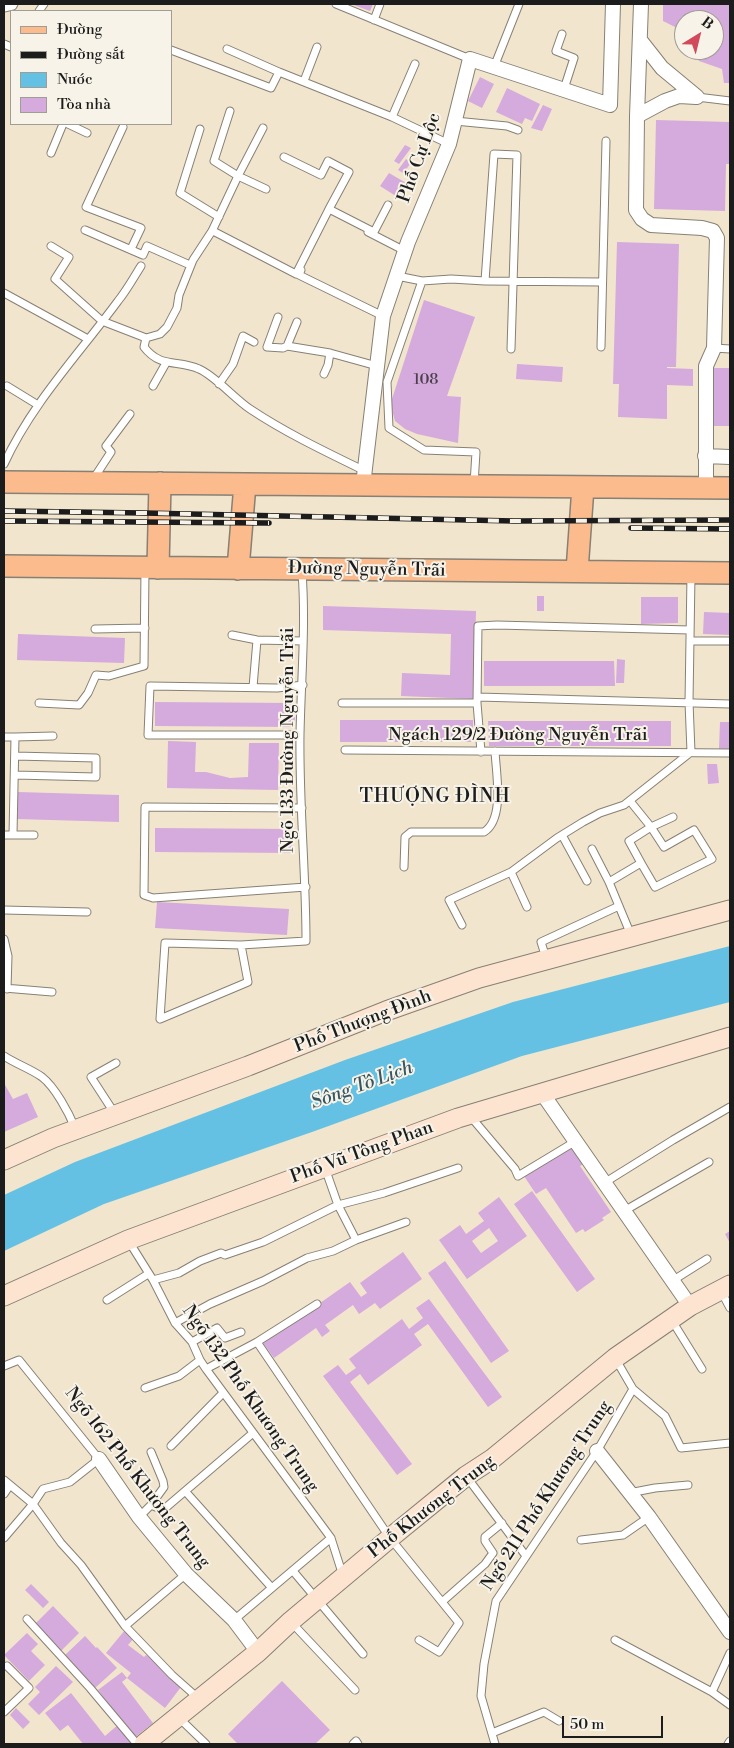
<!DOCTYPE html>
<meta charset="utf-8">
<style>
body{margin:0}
#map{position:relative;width:734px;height:1748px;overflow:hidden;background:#f2e5cd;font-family:"Libre Bodoni",serif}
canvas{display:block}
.frame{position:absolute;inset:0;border:5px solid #1c1c1c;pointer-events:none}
.legend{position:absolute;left:10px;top:10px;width:162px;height:115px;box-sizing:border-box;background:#f7f3e8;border:1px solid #9f9d96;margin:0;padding:6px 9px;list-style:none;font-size:15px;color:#1c1c1c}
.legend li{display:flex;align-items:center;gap:10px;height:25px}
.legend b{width:25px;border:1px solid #9f9d96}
.north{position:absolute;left:674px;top:10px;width:50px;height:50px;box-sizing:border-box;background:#f7f3e8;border:1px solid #9f9d96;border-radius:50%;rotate:36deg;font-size:14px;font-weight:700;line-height:20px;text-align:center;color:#1c1c1c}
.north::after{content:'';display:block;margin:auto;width:18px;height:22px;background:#d1495b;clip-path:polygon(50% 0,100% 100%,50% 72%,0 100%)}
.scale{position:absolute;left:562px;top:1716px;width:101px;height:22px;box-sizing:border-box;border:2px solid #1c1c1c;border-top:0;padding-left:6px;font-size:15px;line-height:18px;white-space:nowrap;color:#1c1c1c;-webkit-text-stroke:4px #f7f3e8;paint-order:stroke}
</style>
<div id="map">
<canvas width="734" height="1748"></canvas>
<div class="frame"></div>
<ul class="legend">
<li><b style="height:6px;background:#fbbb8d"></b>Đường</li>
<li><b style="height:6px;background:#1c1c1c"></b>Đường sắt</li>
<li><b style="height:14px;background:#65c1e3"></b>Nước</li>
<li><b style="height:14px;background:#d5aadd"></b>Tòa nhà</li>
</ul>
<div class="north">B</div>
<div class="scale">50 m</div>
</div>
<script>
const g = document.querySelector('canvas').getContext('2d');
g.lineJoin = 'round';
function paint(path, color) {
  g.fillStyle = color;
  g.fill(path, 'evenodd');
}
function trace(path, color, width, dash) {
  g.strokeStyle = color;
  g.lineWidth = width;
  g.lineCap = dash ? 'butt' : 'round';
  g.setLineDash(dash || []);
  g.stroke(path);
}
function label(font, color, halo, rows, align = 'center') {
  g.font = font + ' "Libre Bodoni",serif';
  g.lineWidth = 4;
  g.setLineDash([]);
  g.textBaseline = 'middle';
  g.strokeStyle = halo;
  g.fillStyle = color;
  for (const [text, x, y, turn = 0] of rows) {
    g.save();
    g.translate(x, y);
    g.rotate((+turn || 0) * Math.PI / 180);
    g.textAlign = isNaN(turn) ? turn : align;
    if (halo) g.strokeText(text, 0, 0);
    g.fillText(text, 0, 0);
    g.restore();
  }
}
const water = new Path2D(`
 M730,946v56l-208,54 -210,76 -208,72 -100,47v-56l71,-33 270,-102 168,-58z`);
const building = new Path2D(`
 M351,4h22l-3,7z
 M663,4h67v79h-6l-2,-14 -23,-8 -8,-11h23v-30h-30v19l-9,-12 -12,-6z
 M480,77l14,7 -12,24 -14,-7z
 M507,88l33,16 -8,17 -7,-3 -3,6 -26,-12z
 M543,105l9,4 -10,22 -11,-3z
 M656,120l74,2v42h-4l-1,47 -71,-2z
 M405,145l6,3 -12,16 -5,-3z
 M406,159l5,4 -8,10 -5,-3z
 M389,173l19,11 -9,14 -19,-12z
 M617,242l62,2 -3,123h-9v1l26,1v17l-26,-1v34l-49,-2 1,-33h-6z
 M424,300l51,17 -28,79 14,1 -3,46 -41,-9 -12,-5 -10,-8 -3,-11v-11z
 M517,364l46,3 -1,15 -46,-3z
 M711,368h19v58h-21z
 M537,596h7v15h-7z
 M641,597h37v26l-37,1z
 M323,606l153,5 -2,88 -73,-3 1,-23 48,2 1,-41 -128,-4z
 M704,612l26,1v22l-27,-1z
 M18,634l107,4 -1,25 -107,-3z
 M617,659l8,1 -1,23h-8z
 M484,661h130l1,25h-131z
 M155,702l140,1v24l-140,-1z
 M340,720h133v22h-133z
 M488,721h183v25h-182z
 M720,722h10v27h-11z
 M168,741l28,1 -1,30h11l24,6 18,-1 1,-34h30l-1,47 -111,-2z
 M707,764h10l2,19 -11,1z
 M18,792l101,3v27l-102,-3z
 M155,828l137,1v24l-137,-1z
 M157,902l132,7 -2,26 -132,-7z
 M4,1083l9,16 14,-6 11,24 -34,15z
 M575,1143l13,18 -8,5 31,46 -9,6 2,2 -19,12 -2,-3 -7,4 -30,-45 -10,6 -12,-18z
 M532,1191l63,88 -18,13 -63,-88z
 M499,1197l28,39 -60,43 -28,-39 21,-15 6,9 18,-13 -6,-8zM489,1228l9,13 -17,12 -9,-12z
 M730,1231v12l-5,-9z
 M403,1252l19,27 -42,30 -5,-6 -16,11 -6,-9 -28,20 5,6 -8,6 -6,-9 -42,30 -11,-15 87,-61 11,15 6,-4 -7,-10z
 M445,1261l64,90 -18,12 -63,-90z
 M429,1299l73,98 -14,10 -60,-83 -14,10 8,11 -54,40 -8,-11 -10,8 62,82 -15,11 -74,-99 15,-11 8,10 10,-7 -7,-9 53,-40 7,10 14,-11 -7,-10z
 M31,1584l18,18 -6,6 -18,-18z
 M53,1606l26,27 -19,19 -26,-27z
 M125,1630l10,7 -7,8 16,12 2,-2 8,6 19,15 -2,3 10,8 -16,21 -38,-30 4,-5 -25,-20z
 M27,1633l11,11 -7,7 14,14 -16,16 -25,-26z
 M85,1636l11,12 1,-1 20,21 -22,20 -30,-33z
 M56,1666l17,16 -34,33 -11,-11 12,-12 -5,-5z
 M122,1672l5,6 -5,4 31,41 -19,15 -36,-48z
 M282,1681l48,49 -15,14h-77l-10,-10z
 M71,1693l34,43 14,-12 16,20h-52l-15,-19 -8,6 -15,-18z
 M16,1708l14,14 -7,7 -13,-14z`);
const lane = new Path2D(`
 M336,4l134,55
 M4,8l9,-2 1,-2
 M39,11l5,-7
 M374,20l6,-16
 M562,34l-6,17 18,7 -10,31
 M4,44l7,3
 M227,49l52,23
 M171,50l100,38 8,-16 113,45 57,27
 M494,67l25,-63
 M304,81l13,-34
 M697,97l33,4
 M230,111l-16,50 24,15 28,13
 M392,117l23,-53
 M455,121l52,5 11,4
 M68,124l19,9
 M123,127l-37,80 55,21 -10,21
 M200,129l-20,64 39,24
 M51,153l12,-29
 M284,157l37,18 7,-14 21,11 -20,37
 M85,230l58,25 4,-9 43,19
 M213,231l83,43 33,-65 45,23 14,-27
 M368,232l37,19
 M51,246l18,11 -14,22 47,42 44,17
 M301,270l-2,5 84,41
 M397,276l25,5 -35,101 2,46 35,22 52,2 -2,32
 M422,281l29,-2 34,2 117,1
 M485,281l9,-127 23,1 -6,194
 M4,293l84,46
 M278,317l-11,30 16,1 4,-2 43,7 47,13
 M146,338l-2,9c17,22 34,12 55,22 15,6 36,30 51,40 36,24 76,43 115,62
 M146,338l14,-4 7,-7 10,-19 2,-13 14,-35 19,-29 26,-55 25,-48
 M287,346l10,-24
 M601,347l5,-206
 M714,348l16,1
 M324,374l4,-9 2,-12
 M219,384l14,-20 10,-28 11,6
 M7,386l31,19
 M153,386l13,-23
 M4,464c28,-61 75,-110 114,-163 9,-11 16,-24 23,-35
 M94,478l17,-26 -5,-6 24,-32
 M691,575l-2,127 2,50
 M95,629l50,-1
 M232,635l25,5 46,1
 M690,641h40
 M253,687l4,-47
 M478,697l252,7
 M39,703l40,2 9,-12 8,-18 13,1 35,-10 1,-97
 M342,703h135
 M300,735h-152l2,-49 127,2 26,-3
 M4,737h11l-2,98
 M15,737l38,-1
 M345,750l385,3
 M481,752l-4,-49 1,-77 19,-1 193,5
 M15,775l81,2v-19l-81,-2
 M630,801l21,26 22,-10
 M302,808l-157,-1 -1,88 9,3 153,-11
 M4,835h30
 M562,835l25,46
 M592,849l17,33 22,53
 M404,867l1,-30 6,-5h73c21,-13 12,-59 11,-81
 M511,872l16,35
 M609,882l32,-19 -12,-22 22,-14 13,20 30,-17 18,29 -57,28 -14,-24
 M4,910l83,2
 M462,925l-13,-25 62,-28 46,-34 26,-16 17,-9 24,-8 67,-53
 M4,939l4,17 -1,33
 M241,945l7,37 -88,37 5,-76 76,2 65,-4c0,-68 -7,-137 -6,-206 1,-54 6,-109 2,-163
 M546,958l-5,-16 78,-36
 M4,988l48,4
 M4,1056c12,8 27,13 38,21 13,10 27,36 33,51
 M115,1114l-24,-37 25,-14
 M471,1117l44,52 3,7 58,-35
 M325,1168l13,37 18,35
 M604,1183l69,-43 57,-33
 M624,1211l85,-49
 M128,1240l25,40 22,43 17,19 8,18 6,9 125,169 12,38
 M153,1280l26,-7 21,-12 21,-8 4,2 38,-13 75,-37 46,-12 74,-25
 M672,1281l35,-22
 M721,1291l9,17
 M107,1300l41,-26
 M671,1319l31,50
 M175,1323l35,-19 53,-23 44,-23 26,-7 23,-11 50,-18
 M192,1342l25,-14 8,10 16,-6
 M257,1342l133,196 69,85 -20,29 -20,-12
 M4,1366l15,-6 80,99 -29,23 -27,7 -10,15 -29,34
 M206,1369l51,-27 60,-38
 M145,1388l34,-12 21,-16
 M633,1389l32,27 16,32 49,-5
 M171,1446l52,-53
 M151,1452l12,29 1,6 -13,18
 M466,1476l60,80
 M4,1480l29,24 28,39 20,22 44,61 47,49 26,23
 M185,1491l87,97
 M629,1493l26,-5 33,-3
 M4,1494l6,-9
 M139,1517l12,-12 12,5 90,-77
 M581,1540l42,-5 26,-18
 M293,1571l70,83
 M442,1602l43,-38 8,-11 -8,-12v-4l17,-14
 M27,1619l63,69 47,56
 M234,1620l97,-82
 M291,1622l64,68
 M125,1626l61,-52
 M615,1640l97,52 18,-39
 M712,1692l18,13
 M4,1712l25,-24 -22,-22
 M178,1717l28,27
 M492,1733l52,-21 15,9
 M353,1744l3,-3 2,3
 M495,1744l-14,-48 3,-32 12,-63 101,-150 36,-62 -18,-31
 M728,1744l2,-3`);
const street = new Path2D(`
 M641,4l-4,112 -1,94 6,9 9,6 51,3 11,3 4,7 -3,110 -8,18v122
 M640,40l22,28 35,29
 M637,116l28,-15 14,-5 17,1
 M705,456l25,1
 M363,485l20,-169 25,-74 41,-98 21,-85 140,46 3,-101
 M542,1093l148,213
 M597,1451l52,66 81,115
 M99,1459l40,58 47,57 48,46 24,32`);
const secondary = new Path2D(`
 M4,1160l49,-22 195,-72 138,-55 93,-33 251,-68
 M4,1296l124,-56 330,-122 272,-81
 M144,1744l114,-92 33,-31 99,-83 76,-62 26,-17 123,-101 75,-52 40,-21`);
const primary = new Path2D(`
 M4,482l726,6
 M4,566l726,7
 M158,568l2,-85
 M238,569l7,-85
 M577,571l6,-84`);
const rail = new Path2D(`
 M4,511l140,2 370,8 216,-1
 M4,521l265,2
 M631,528l99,1`);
const numberNames = [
 ["108",426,380]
];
const streetNames = [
 ["Phố Cự Lộc",420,158,-70],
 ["Đường Nguyễn Trãi",367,570,1],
 ["Ngách 129/2 Đường Nguyễn Trãi",518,736],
 ["Ngõ 133 Đường Nguyễn Trãi",289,740,-90],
 ["Phố Thượng Đình",363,1022,-21],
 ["Phố Vũ Tông Phan",362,1153,-20],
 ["Ngõ 132 Phố Khương Trung",250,1399,55],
 ["Ngõ 162 Phố Khương Trung",137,1478,52],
 ["Ngõ 211 Phố Khương Trung",547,1496,-57],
 ["Phố Khương Trung",432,1507,-38]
];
const neighbourhoodNames = [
 ["THƯỢNG ĐÌNH",435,797]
];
const waterNames = [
 ["Sông Tô Lịch",362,1086,-20]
];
paint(water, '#65c1e3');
paint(building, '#d5aadd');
trace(lane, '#878074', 9);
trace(street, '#878074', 16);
trace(secondary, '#878074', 21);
trace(primary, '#878074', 24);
trace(lane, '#fff', 7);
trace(street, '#fff', 14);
trace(secondary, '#fde4d1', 19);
trace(primary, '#fbbb8d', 21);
trace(rail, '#1c1c1c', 5.5);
trace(rail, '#f7f3e8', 4, [11]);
label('15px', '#4a404c', null, numberNames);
label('18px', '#1c1c1c', '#f7f3e8', streetNames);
g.letterSpacing = '1px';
label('19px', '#1c1c1c', '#f7f3e8', neighbourhoodNames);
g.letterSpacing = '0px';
label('italic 19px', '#365662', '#f7f3e8', waterNames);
</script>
